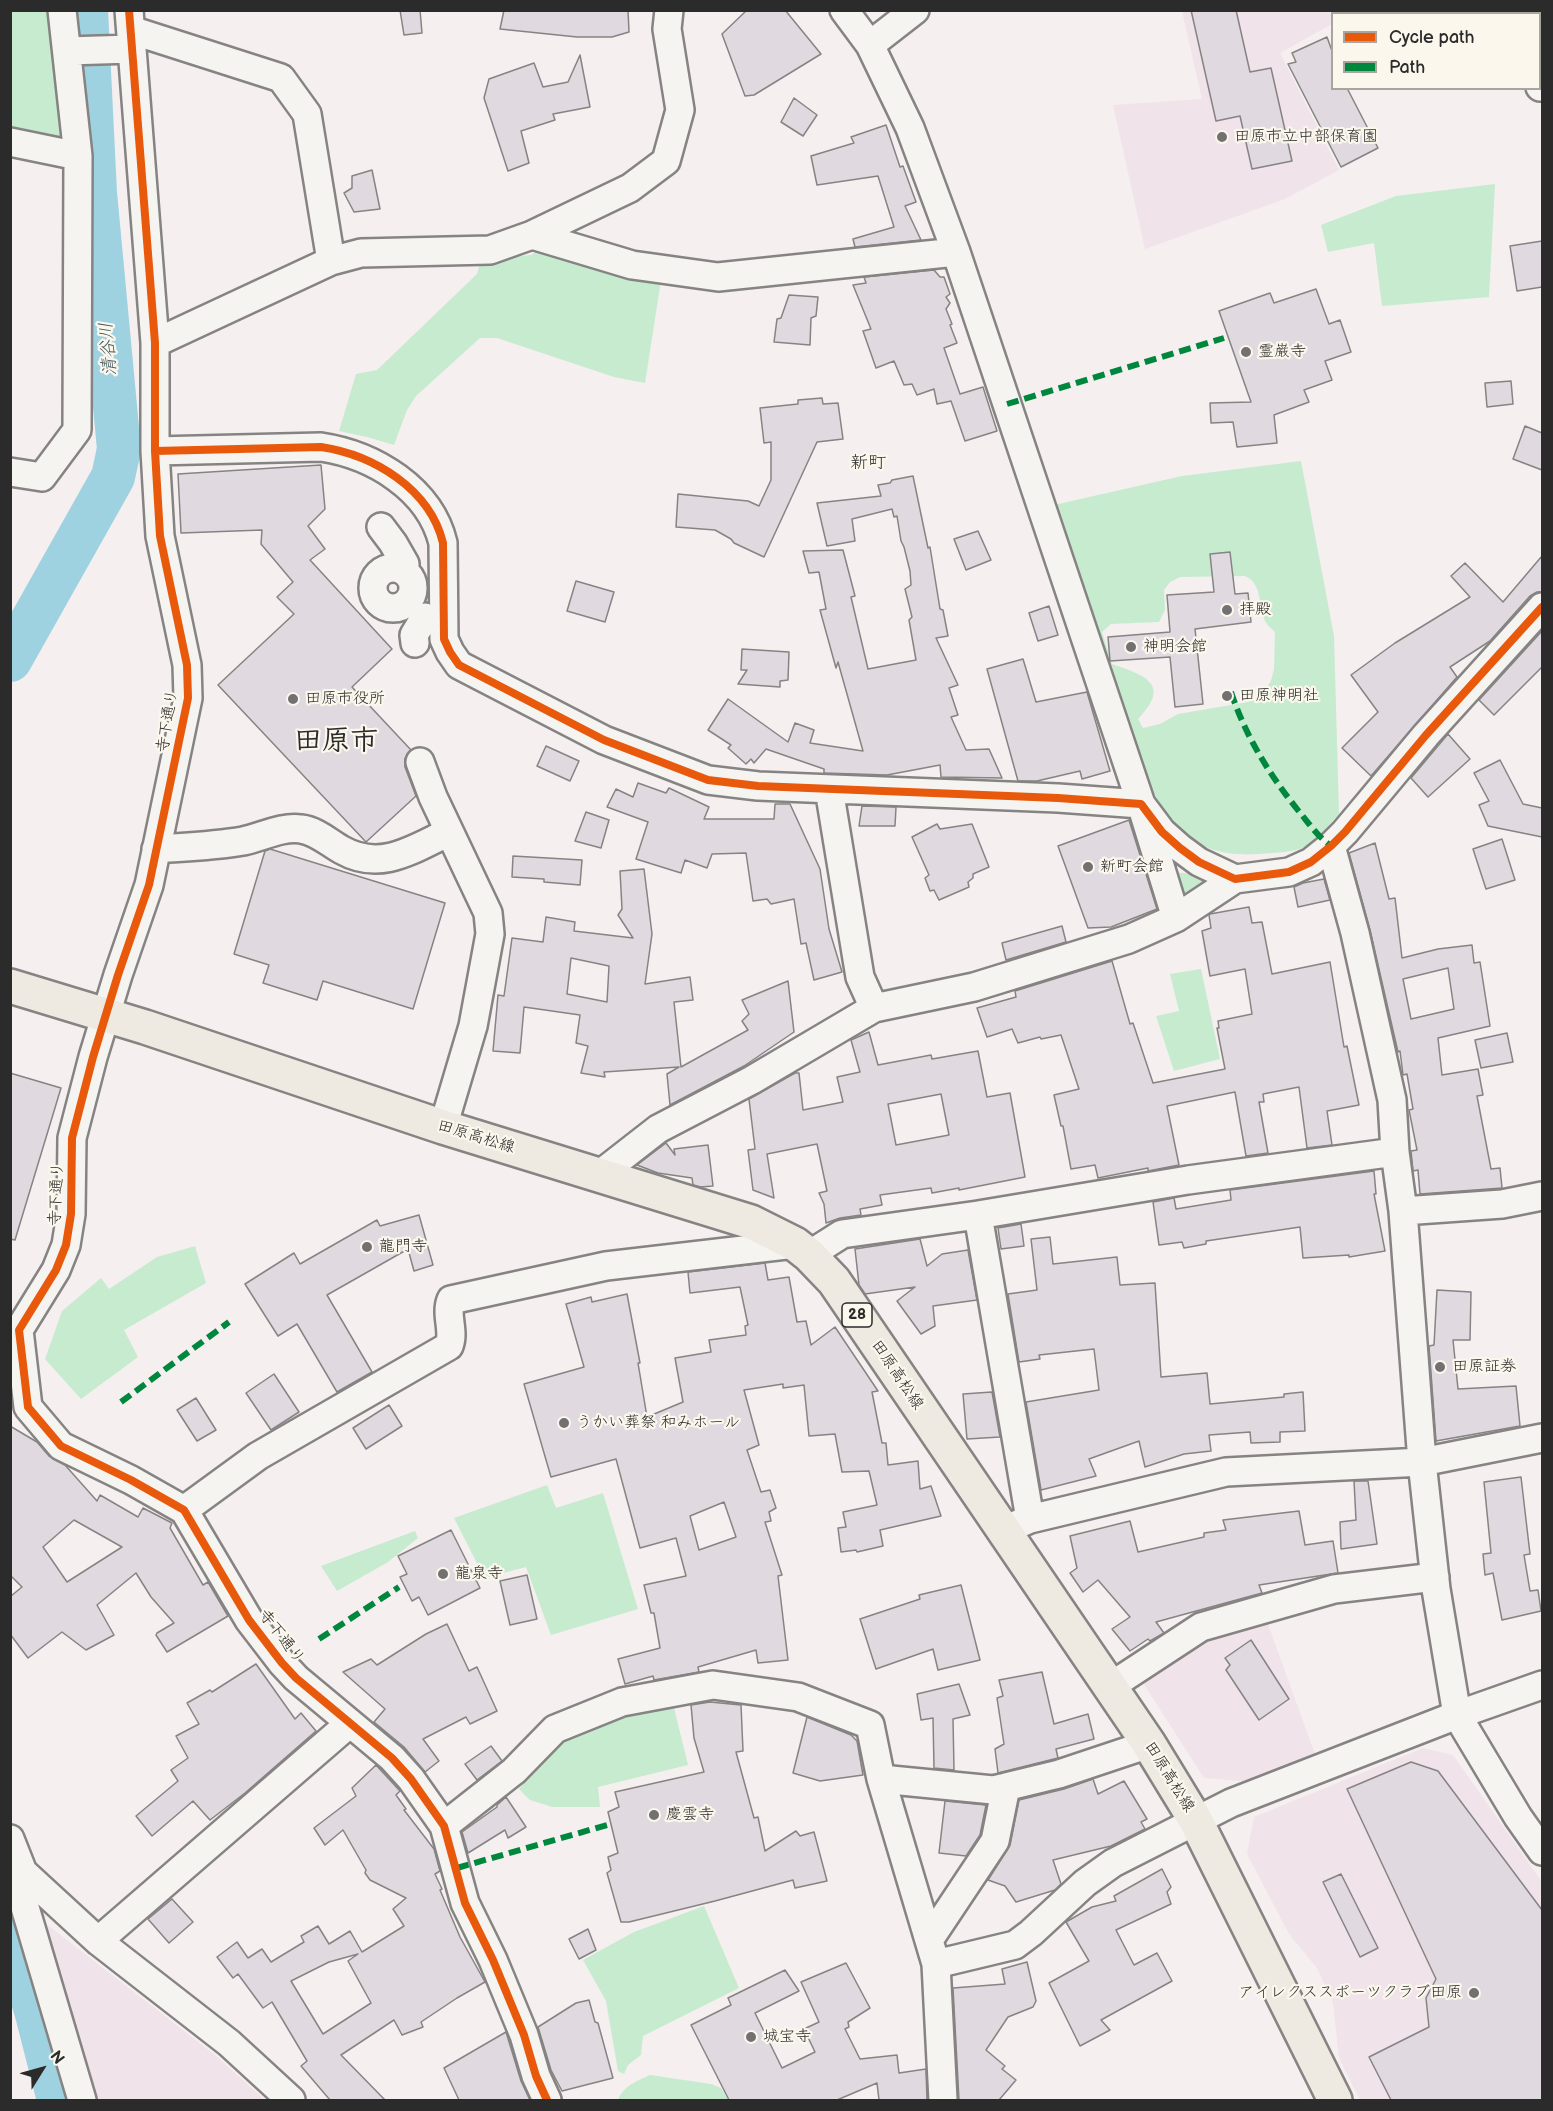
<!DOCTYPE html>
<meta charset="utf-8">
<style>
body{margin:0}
#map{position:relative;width:1553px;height:2111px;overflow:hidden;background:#f5efef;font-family:"Balsamiq Sans",sans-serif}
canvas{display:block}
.frame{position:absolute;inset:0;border:12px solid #2b2b2b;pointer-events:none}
.legend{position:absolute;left:1331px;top:12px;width:210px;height:78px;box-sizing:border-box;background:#fbf7ec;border:2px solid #a8a59f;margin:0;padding:8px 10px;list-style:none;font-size:18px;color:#2b2b2b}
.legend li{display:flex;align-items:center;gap:12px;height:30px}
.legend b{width:30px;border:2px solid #a8a59f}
.north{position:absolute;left:12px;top:2039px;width:60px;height:60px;-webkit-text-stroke:4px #fbf7ec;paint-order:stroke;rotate:53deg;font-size:16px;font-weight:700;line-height:24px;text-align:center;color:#2b2b2b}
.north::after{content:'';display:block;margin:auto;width:21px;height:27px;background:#2b2b2b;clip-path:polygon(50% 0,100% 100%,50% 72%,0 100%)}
</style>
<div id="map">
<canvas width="1553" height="2111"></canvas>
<div class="frame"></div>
<ul class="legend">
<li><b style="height:8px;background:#e8590c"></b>Cycle path</li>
<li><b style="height:8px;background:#00873e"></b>Path</li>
</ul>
<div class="north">N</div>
</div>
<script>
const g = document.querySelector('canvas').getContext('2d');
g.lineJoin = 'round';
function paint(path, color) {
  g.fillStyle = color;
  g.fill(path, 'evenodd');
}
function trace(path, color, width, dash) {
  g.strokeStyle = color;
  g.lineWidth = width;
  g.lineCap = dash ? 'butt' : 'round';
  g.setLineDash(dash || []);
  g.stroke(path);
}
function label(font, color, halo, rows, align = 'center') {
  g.font = font + ' "Balsamiq Sans","Klee One",sans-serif';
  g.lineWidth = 4.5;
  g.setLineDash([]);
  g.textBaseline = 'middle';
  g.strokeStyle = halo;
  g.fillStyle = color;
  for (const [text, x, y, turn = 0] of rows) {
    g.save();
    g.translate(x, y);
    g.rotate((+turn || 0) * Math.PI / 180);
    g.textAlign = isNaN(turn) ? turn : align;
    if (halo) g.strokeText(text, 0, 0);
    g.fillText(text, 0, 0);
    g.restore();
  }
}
const built = new Path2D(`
 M1182,11h174l-5,2 -19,1v10l-52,29 59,117 -54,29 -140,50 -32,-144 89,-6z
 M1264,1613l52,144 -64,25 -48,-4 -66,-103 45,-28z
 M1423,1748l30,7 89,127v195l-48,23h-134l-21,-42 -6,-55 -16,-35 -28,-34 -42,-80 7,-37z
 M45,1923l170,132 50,45h-171l-58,-168z`);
const green = new Path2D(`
 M11,11h46l7,136 -53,-12z
 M1495,184l-6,113 -107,9 -8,-63 -46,9 -7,-27 75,-29z
 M546,246l116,28 -17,109 -31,-6 -117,-39h-17l-64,58 -9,14 -13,35 -27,-8 -28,-6 17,-57 21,-4 100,-96 4,-14 50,-5z
 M1301,461l33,175 5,178c-11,11 -22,28 -37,34 -13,5 -31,5 -45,6 -27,2 -55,-3 -75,-23 -41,-40 -56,-109 -73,-161 -18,-55 -37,-110 -55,-165l128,-29zM1245,576c18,8 13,30 20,45 2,4 7,8 10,11l-1,37 -3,12 -10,14 -13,7 -70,12 -18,10 -17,4 -5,-9c35,-36 5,-44 -26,-55l-10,-32 9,-8 48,-2 6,-12 -1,-20 6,-8 10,-5z
 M1171,872l34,3 3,12 -29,18z
 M1201,969l19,90 -46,12 -18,-55 23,-5 -9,-37z
 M195,1246l11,37 -82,47 14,27 -57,42 -36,-40 17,-48 39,-33 8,11 48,-32z
 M547,1485l9,23 47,-15 35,116 -87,26 -25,-68 -38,10 -8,-8 -26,-51z
 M415,1531l3,7 -30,24 -51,29 -16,-25z
 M673,1704l15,61 -90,22 2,20h-48l-22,-7 -11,-11 38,-51 63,-25z
 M704,1906l35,82 -96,48 -2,19 -13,10 -4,9 -6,-3 -12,-70 -23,-41 51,-28z
 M650,2075l61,9 10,4 7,12h-110c5,-14 19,-19 32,-25z`);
const river = new Path2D(`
 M10,660l103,-183 6,-28 -24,-256 -9,-183
 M10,1925l26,85 23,90`);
const building = new Path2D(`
 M400,10h20l2,23 -18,2z
 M504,10h124l1,22 -17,5h-35l-77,-8z
 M747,10h38l36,44 -67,41 -9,1 -23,-62z
 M1191,10h45l14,62 21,-4 21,93 -40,8 -12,-53 -24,5z
 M1327,37l5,14v37h15l31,60 -37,19 -53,-103 8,-2 -4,-9z
 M580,55l10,52 -37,7 2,6 -34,11 8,32 -21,8 -24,-73 5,-19 45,-16 9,24 25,-5z
 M794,98l23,17 -14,21 -22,-14z
 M886,125l14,42 3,-1 13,36 -11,4 16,34 -66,7 -2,-8 41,-12 -16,-51 -61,9 -6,-29 43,-13 -3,-6z
 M372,170l8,39 -26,3 -10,-19 8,-5v-12z
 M1542,241v46l-25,4 -7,-45z
 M934,270l6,7h4l6,17 -4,3 4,6 -4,6 6,15 -2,1 7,18 -13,5 16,46 23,-7 14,44 -32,10 -14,-40 -14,3 -3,-15 -17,6 -5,-11 -8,1 -10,-24 -18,7 -13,-37 8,-2 -18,-44 13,-2 -2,-6z
 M1316,289l13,35 11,-4 11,32 -26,9 7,19 -28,10 5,12 -35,13 3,28 -40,4 -4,-25 -22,1 -1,-20 41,-1 -32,-91 51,-18 4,10z
 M789,295l29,2 -2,19 -5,2 -1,27 -36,-3 3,-23 4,-1z
 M1511,381l2,23 -26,3 -2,-24z
 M822,398l1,6 15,-1 5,36 -26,3 -53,115 -30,-14 -3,-4 -16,-9 -39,-3 2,-33 70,7 11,5 12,-26v-38l-7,1 -4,-35 38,-4v-4z
 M1525,426l17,7v37l-29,-11z
 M321,465l4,44 -17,17 17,23 -15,11 82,89 -40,38 59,63 -6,9v8l11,29 -50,46 -148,-157 76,-71 -17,-17 16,-15 -32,-38 1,-14 -81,3 -3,-59z
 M913,476l15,72 2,-1 10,62 3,1 5,26 -12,2 22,47 -9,3 9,27 -7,2 15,33 23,-1 13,29 -61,-1 -1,-12 -53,10 -63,-2v-4l-58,-20 -12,14 -3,-4 -5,5 -18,-16 3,-3 -23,-15 20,-31 60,43 7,-19 19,7 -4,13 53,8 -25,-89 -2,6 -16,-58 6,-1 -7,-37 -10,1 -6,-22 40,-1 12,46 -4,1 17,72 48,-9 -7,-40 3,-3 -7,-28 6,-4 -1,-14 -6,-24 -3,-6 -4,-25 -3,1 -2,-8 -40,10 3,22 -28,5 -10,-43 64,-7 -3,-11 12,-2 2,-3z
 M978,531l13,29 -25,10 -12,-31z
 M1230,552l5,42 13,-1 3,29 -56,7 8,75 -28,3 -5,-50 -60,4 -2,-24 62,-5 -3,-37 47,-3 -4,-38z
 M1542,556v36h-5l-7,4 -40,45 -40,26 7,10 -86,99 -29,-28 36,-36 -27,-37 44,-32 75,-46 -19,-21 14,-13 38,39z
 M576,581l38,11 -9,30 -38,-11z
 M1049,606l9,29 -20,6 -9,-28z
 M1542,631v36l-48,48 -15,-15z
 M742,649l47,3 -1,28 -8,1v6l-42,-3 9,-14h-6z
 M1023,659l13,43 51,-10 23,79 -28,8 -2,-8 -43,10h-19l-31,-112z
 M1448,734l22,25 -42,38 -17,-19z
 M546,746l33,15 -9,20 -33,-15z
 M1500,760l23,44 19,4v29l-54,-11 -9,-21 10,-4 -15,-28z
 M638,783l28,10 3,-5 40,19 -5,12h70l1,-15h15l30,65 9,60 13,43 -28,8 -8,-37 -5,1 -7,-45 -23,5 -4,-5 -14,2 -7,-48 -34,1 -5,14 -22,-8 -4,13 -45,-14 12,-37 -41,-15 9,-18 17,8z
 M862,806l34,1 -1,19h-36z
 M586,812l23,8 -8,28 -26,-7z
 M1129,820l28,89 -46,18 -23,1 -30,-82z
 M937,824l3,5 32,-5 17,43 -16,7v4l-5,4 1,5 -30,13 -5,-10 -4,1 -5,-13 4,-3 -17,-38z
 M1502,839l13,41 -29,9 -13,-40z
 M1375,843l14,56 6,-1 7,60 36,-9 34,-4 2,18 6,-1 10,64 -52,12 4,37 36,-6 5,26 -6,1 14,73 9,-1 2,20 -82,6 -2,-24 -5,1 -2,-20 6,-1 -8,-40 4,-1 -6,-35 -4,1 -3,-24 -2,1 -28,-122 -21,-77zM1448,968l6,41 -43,10 -8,-40z
 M270,849l175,54 -32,106 -90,-28 -6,19 -54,-17 6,-18 -35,-11 31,-103z
 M513,856l69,4 -2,25 -36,-3v-3l-32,-2z
 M644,869l8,65 -7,50 45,-7 3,23 -19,2 7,65 67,-37 -6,-9 7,-7 -7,-14 46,-19 6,51 -50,34 -74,39 -3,-31 12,-7 -75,5 1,5 -24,-4 7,-27 -12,-3 4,-28 -56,-8 -4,46 -27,-2 5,-56 6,1 8,-58 31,4 3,-25 29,5 -1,9 59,7 -15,-23 4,-6 -2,-38zM571,958l38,8 -2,36 -40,-8z
 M1324,879l6,21 -32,7 -4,-20 9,-4z
 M1249,907l3,16 10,-1 10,52 58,-12 14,85 3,-1 12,59 -32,6 5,34 -25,3 -8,-61 -36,7 1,8h-5l9,51 -22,3 -11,-64 -68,14 12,59 -31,6v-3l-50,10 -3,-13 -24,4 -8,-43h-2l-7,-31 25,-6 -18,-54 -20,4 -1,-2 -22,6 -6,-14 -25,8 -10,-29 39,-11 -1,-6 97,-30 18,63 3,-1 20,60 72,-14 -8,-41h2l-1,-7 34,-7 -7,-45 -35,7 -8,-45 9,-3 -2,-13 1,-1z
 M1062,926l4,16 -60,18 -4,-17z
 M869,1032l9,33 53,-10 1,4 46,-8 9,46 23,-4 15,84 -66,13v-2l-27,5 -1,-5 -51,7 2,10 -22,4 1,6 -21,3 -14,5 -2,-19 -5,-11 8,-2 -10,-47 -50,10 7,44 -21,-8 -5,-40 7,-1 -6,-50 46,-26h4l4,37 40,-8 -6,-25 23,-5 -9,-32zM941,1094l8,41 -53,10 -8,-41z
 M1507,1033l6,29 -32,6 -6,-28z
 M10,1073l51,15 -46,152 -5,-1z
 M666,1143l9,12 -1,-6 34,-4 5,41 -12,1 -8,-2 -1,-7 -34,-5 -21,-8z
 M1374,1171l2,23h-2l11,57 -36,6v-2l-46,3 -3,-31 -94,14v3l-22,4 -2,-6 -23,3 -6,-43 21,-4 2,11 55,-9 -1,-10z
 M419,1215l14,50 -19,6 -6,-22 -81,46 45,77 -35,20 -40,-68 -19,12 -33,-52 49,-31 6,11 77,-44 3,6z
 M1021,1224l3,22 -23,3 -3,-21z
 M1050,1237l3,27 64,-7 3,28 35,-2 6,94 46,-4 3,31 74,-7v-3l19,-2 2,39 -25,1v10l-29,1 -1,-11 -41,3 2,16 -27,3 -39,13 -6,-26 -50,18 7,17 -55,14 -15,-88 73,-12 -5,-41 -55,6 1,4 -21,3 -11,-68 29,-4 -6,-51z
 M920,1239l7,27 15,-12 26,-4 9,50 -44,6 2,20 -14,8 -24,-33 18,-14 -50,7 -6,-9 -4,-36z
 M765,1263l3,17 21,-3 8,45 9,-1 5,24 24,-18 43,64 -6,1 10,51h4l2,22 30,-4 2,28 11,-3 10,30 -61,14 3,16 -26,6 -1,-2 -15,2 -3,-24 8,-1 -3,-15 34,-7 -8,-34 -27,1 -7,-38 -26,2 -5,-51 -21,3v-4l-39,6 15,55 -12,5 14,42 9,-2 6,18 -7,4 2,9 -6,1 17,53 -4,1 10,84 -30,3 -2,-13 -58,17 1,5 -45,8 -1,-4 -28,8 -7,-25 42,-11 -6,-35h-3l-7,-28 42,-9 -10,-38 -36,10 -24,-89 -65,18 -27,-93 60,-17 -18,-63 25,-7 1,5 35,-8 13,69h-2l9,54 36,-15 -8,-44 36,-6 -2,-12 37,-5 -1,-9 3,-1 -8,-38 -50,6 -2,-21zM724,1502l12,35 -37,13 -9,-34z
 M1437,1290l34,2 -1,48h-17l5,49 58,-3 4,40 -84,15 -7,-95 5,-1z
 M274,1374l25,38 -28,18 -25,-37z
 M992,1392l8,45 -33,2 -4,-45z
 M196,1398l20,32 -19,11 -20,-31z
 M389,1405l13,21 -36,23 -13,-21z
 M10,1426l27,16 12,14 16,9 32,36 3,-6 38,22 5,-9 29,15 -2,5 33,57 5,-3 20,34 -61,36 -11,-17 1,-2 17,-10 -23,-26 -15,-24 -39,32 17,30 -28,15 -24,-18 -34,26 -18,-24 1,-38 11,-9 -12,-12zM74,1520l48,27 -55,35 -24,-35z
 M1521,1477l9,77 -6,1 6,36 8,-1 3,21 -39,9 -9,-47 -8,2 -2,-21 8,-1 -7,-71z
 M1354,1481h14l9,63 -36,5 -1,-27 16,-2z
 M1299,1511l6,34 28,-4 5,32 -79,12 3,8 -106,29 8,11 -14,8 -2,-2 -18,12 -18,-22 18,-12 -32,-37 -15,12 -13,-19 7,-5 -7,-32 60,-15 8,31 66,-15v-4l22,-3 -3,-10z
 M451,1530l29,58 -52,27 -9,-18 -7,4 -12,-24 7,-3 -9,-18z
 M527,1575l10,44 -27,6 -10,-44z
 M961,1585l19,75 -42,10 -5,-21 -57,20 -16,-50 60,-20 -1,-4z
 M447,1624l22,47 8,-4 20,44 -27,13 -4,-7 -43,22 16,22 -14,11 -21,-25 -30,-25 11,-13 -42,-37 28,-13 6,6 49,-31z
 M1251,1640l38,59 -30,21 -33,-50 4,-5 -5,-7z
 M256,1664l39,55 6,-6 15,18 -71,62 -35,27 -17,-19 -41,35 -16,-20 42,-35 -7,-11 17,-12 -12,-22 23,-12 -12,-21 23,-13 2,2z
 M1042,1672l12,52 34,-10 6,25 -38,10 2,9 -60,15 -3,-24 9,-5 -7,-46 6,-2 -4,-16z
 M959,1684l11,31 -17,4 1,51 -20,-2 -1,-50 -12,2 -4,-26z
 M710,1702l31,3 2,46 -7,1 18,66 4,-1 7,34 31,-20 4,5 14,-4 13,49 -32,7 -2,-8 -78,21 -86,21h-8l-14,-49 4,-3 -3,-13 10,-4 -10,-41 11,-5 -4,-15 89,-20 -10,-34 -3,-33z
 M807,1717l44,18 6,6 6,34 -43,6 -27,-8z
 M491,1746l11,15 -25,19 -12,-16z
 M1411,1762l27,9 104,139v190h-151l-22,-43 60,-30 -3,-29 10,-19 -89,-190z
 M376,1765l24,26 -4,4 10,14 -2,1 30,39 6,22 -5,3 7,15 -2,1 20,47 25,45 -28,16 -36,24 2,5 -21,8 -8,-15 -53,35 44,45h-55l-29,-34 6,-5 -35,-59 -9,6 -25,-34 -5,4 -16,-21 20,-15 11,16 14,-9 9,13 33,-20 -3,-6 17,-10 11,18 21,-13 12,21 42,-26 -11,-17 13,-11 -36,-18 -5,-7 1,-3 -23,-40 -18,15 -11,-17 42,-32 -4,-8zM358,1954l-10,7 23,42 -48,31 -32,-53 38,-19z
 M1093,1779l5,15 26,-13 23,38 -6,3 4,7 -34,17 -58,14 8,24 -6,6 -39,12 -11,-16 -17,-6 22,-35 9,-45 45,-11z
 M506,1797l20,30 -18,11 -3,-8 -37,23 -6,-21 35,-25v-2z
 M945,1801l41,4 -6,30 -14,21 -27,-3z
 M1162,1869l9,18 -4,5 4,12 -55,26 18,35 23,-12 15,28 -71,39 9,10 -30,16 -31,-63 40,-22 -23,-39 26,-15 24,-6 -2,-5z
 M1341,1874l37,74 -18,9 -37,-75z
 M172,1899l21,23 -24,21 -21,-24z
 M588,1929l8,21 -17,9 -10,-20z
 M1027,1962l9,39 -3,6 -25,10 -22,33 19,16 -3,3 14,11 -17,20h-40l-6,-112 52,-4 -3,-15z
 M846,1963l24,45 -22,14 1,5 -4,2 15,30 37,-4 2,18 27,-4 1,31h-48l-2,-17 -40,17h-108l-38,-75 40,-20 -3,-7 57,-28 14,21 -44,22 27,55 33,-16 -11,-23 15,-7 -18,-40z
 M589,2000l6,22 3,1 15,55 -51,13 -11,-21 -13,-43 38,-24z
 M506,2032l15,49 9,19h-71l-15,-32z`);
const minor = new Path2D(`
 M129,10l26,333v108l5,85 27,129 1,33 -39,187 -31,90 -25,82 -21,81 -1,76 -5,31 -10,25 -37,60 9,77 33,39 70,34 53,30 65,110 33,43 14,15 96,80 19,21 33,47 21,77 28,57 31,75 12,41 11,24
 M844,10l26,35 40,83 46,124 185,552 35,114
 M1432,10l2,4
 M131,30l150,48 26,36 24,147
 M870,45l45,-35
 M67,51l65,-2
 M1540,87h2
 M10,142l68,14
 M532,235l100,30 86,12 238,-25
 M155,343l176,-82 30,-8 129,-3 42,-15 98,-47 36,-27 14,-51 -13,-81 2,-19
 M155,451l166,-4c53,8 109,42 122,96l1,96 6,13 9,13 145,75 104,40 50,6 300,12 83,6 21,28 18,16 19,14 36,17 54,-7 22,-10 20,-16 14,-14 81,-97 116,-128
 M10,472l32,5 35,-47 1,-274 -16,-146
 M381,527l12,16 12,21
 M373 588a20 20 0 1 1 40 0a20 20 0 1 1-40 0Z
 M415,643l-1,-8 11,-18
 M420,762l13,35 55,116 2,21 -17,92 -30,101
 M829,789l31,188 14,31
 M1331,846l24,87 37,167 3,52 8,59 19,251 14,127 21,126 61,102 24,34
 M156,849c29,-2 59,-3 87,-8 19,-4 39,-15 58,-12 16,2 28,14 41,21 39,22 71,-1 107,-18
 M599,1175l59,-46 94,-49 122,-72 100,-21 155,-48 47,-21 59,-39
 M1403,1211l99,-7 40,-8
 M978,1215l52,304
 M809,1255l33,-21 136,-19 210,-35 207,-28
 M184,1510l74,-54 191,-110c6,-15 -4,-31 2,-46l155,-34 189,-22
 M1004,1530l26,-11 196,-47 196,-10 120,-24
 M1111,1686l90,-59 133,-38 101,-12
 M881,1779l55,185 7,136
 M444,1826l70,-55 41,-42 67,-27 91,-17 85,12 72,28 11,54 112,11 66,-16 90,-30
 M10,1839l13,33 1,32 58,196
 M23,1872l75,69 131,102 62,57
 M929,1940l66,-99 11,-54
 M98,1941l252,-218
 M936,1964l79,-19 16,-12 54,-50 28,-20 118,-60 226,-88 85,-30`);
const major = new Path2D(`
 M10,986l135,41 298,100 308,95 44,22 14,11 25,26 315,463 47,77 139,279`);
const quiet = new Path2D(`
 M1007,404l217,-66
 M1231,692c14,43 38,82 66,117 11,13 20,27 34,37
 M121,1402l108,-80
 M319,1639l80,-52
 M457,1868l150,-43`);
const cycleway = new Path2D(`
 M129,10l26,333v108l5,85 27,129 1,33 -39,187 -31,90 -25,82 -21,81 -1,76 -5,31 -10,25 -37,60 9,77 33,39 70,34 53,30 65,110 33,43 14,15 96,80 19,21 33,47 21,77 28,57 31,75 12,41 11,24
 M155,451l166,-4c53,8 109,42 122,96l1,96 6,13 9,13 145,75 104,40 50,6 300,12 83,6 21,28 18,16 19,14 36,17 54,-7 22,-10 20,-16 14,-14 81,-97 116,-128`);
const markers = [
 [1222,137,6,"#727070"],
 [1246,352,6,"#727070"],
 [1227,610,6,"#727070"],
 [1131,647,6,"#727070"],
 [1227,696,6,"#727070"],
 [293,699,6,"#727070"],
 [1088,867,6,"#727070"],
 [367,1247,6,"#727070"],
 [1440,1367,6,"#727070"],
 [564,1423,6,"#727070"],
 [443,1574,6,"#727070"],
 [654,1815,6,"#727070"],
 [1474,1993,6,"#727070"],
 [751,2037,6,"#727070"]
];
const shields = [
 [857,1315,30]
];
const shieldNames = [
 ["28",857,1315]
];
const poiNames = [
 ["田原市立中部保育園",1234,137],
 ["霊巌寺",1258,352],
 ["拝殿",1239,610],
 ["神明会館",1143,647],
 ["田原神明社",1239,696],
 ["田原市役所",305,699],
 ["新町会館",1100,867],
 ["龍門寺",379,1247],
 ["田原証券",1452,1367],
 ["うかい葬祭 和みホール",576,1423],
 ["龍泉寺",455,1574],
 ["慶雲寺",666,1815],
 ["アイレクススポーツクラブ田原",1462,1993,"right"],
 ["城宝寺",763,2037]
];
const streetNames = [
 ["寺下通り",168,721,-81],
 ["田原高松線",476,1137,17],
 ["寺下通り",57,1194,-87],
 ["田原高松線",897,1375,56],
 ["寺下通り",281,1637,52],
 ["田原高松線",1169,1777,58]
];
const waterNames = [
 ["清谷川",109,349,-95]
];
const neighbourhoodNames = [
 ["新町",868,463]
];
const townNames = [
 ["田原市",336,742]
];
paint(built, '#f0e3ea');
paint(green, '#c7ebcf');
trace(river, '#9fd2e0', 44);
paint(building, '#e1d9e0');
trace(building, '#868383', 1.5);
trace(minor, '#868383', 32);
trace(major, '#868383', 38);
trace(minor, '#f6f4f1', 27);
trace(major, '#eee9e1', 33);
trace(quiet, '#00873e', 6, [12, 6]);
trace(cycleway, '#e8590c', 8);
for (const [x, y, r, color] of markers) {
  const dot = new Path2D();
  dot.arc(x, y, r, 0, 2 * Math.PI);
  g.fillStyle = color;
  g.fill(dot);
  trace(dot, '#fbf7ec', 2);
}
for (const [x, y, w] of shields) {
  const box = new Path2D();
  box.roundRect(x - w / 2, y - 12, w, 24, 4.5);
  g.fillStyle = '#fbf7ec';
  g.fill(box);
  trace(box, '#2b2b2b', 1.5);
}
label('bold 15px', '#2b2b2b', null, shieldNames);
label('16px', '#2b2b2b', '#fbf7ec', poiNames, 'left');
label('16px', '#2b2b2b', '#fbf7ec', streetNames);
label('italic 18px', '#435960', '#fbf7ec', waterNames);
label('18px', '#2b2b2b', '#fbf7ec', neighbourhoodNames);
label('bold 28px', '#2b2b2b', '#fbf7ec', townNames);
</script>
